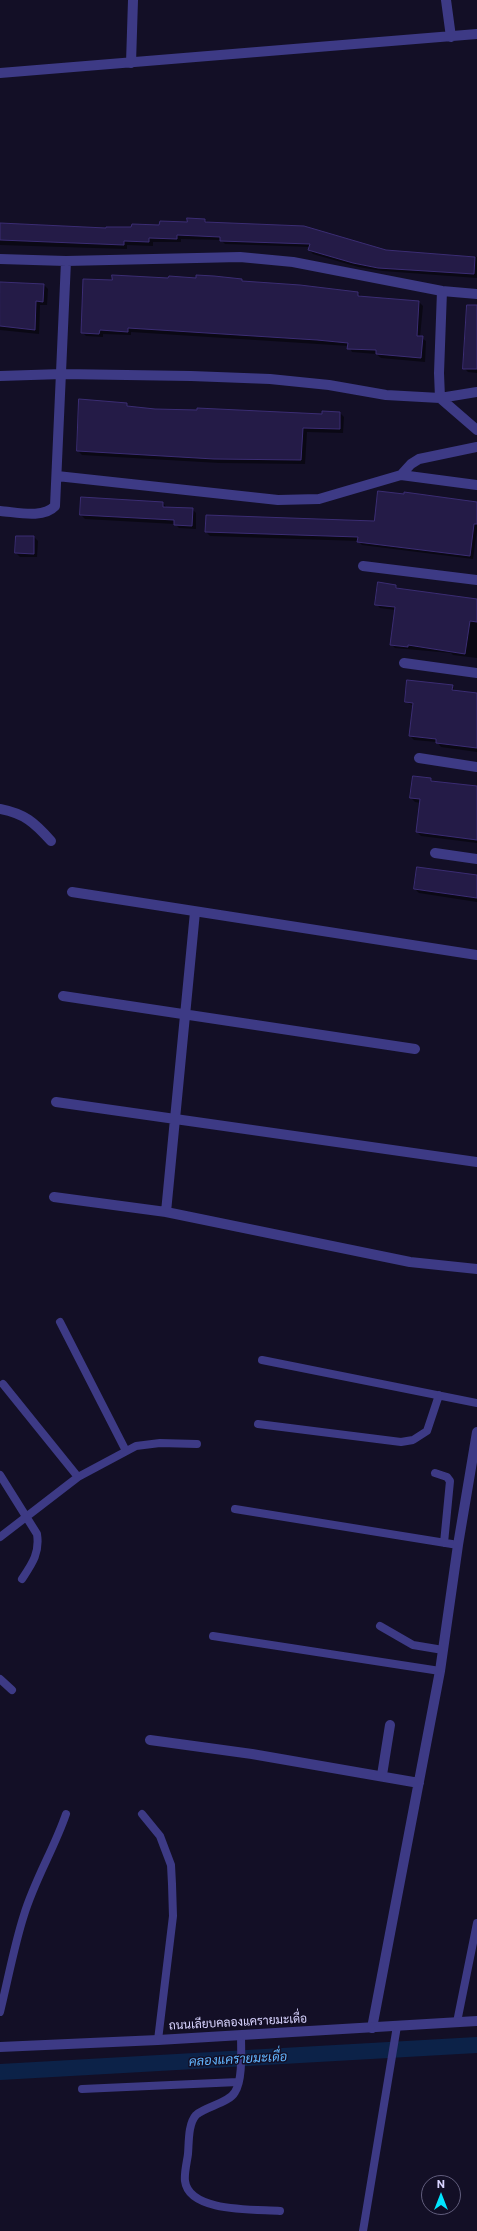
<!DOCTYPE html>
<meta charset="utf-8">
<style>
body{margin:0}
#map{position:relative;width:477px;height:2231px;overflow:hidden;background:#130f26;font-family:Commissioner,sans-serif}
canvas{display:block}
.north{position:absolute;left:421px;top:2175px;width:40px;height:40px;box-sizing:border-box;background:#130f26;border:1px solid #625e7d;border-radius:50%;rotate:0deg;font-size:11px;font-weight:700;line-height:16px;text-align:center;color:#d9d4ff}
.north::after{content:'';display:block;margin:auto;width:14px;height:18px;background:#00e5ff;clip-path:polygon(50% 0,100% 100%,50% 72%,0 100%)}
</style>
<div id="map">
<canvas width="477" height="2231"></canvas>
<div class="north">N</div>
</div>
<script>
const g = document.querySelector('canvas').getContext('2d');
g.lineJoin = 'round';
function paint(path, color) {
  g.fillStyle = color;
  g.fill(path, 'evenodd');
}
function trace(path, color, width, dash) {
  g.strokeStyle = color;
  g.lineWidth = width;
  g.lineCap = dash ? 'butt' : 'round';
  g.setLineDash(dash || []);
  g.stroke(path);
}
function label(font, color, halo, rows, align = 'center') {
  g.font = font + ' Commissioner,Sarabun,sans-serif';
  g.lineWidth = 3;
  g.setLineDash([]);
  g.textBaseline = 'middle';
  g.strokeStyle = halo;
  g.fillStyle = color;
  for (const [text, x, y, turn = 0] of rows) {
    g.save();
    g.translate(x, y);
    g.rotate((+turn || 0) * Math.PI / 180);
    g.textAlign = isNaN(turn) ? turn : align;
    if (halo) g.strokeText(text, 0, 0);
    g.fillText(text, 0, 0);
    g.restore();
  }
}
const shadow = new Path2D(`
 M205,220l4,3 177,28 91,6v21l-94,-7 -25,-4 -45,-13 -4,-4 1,-3 -85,-3 -4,-4 -40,-1v3h-28v4l-26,-1v4l-127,-4v-21l107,5 53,-3z
 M197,279h45l2,3 114,11 4,4 57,5 4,4 -3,31 6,4 -1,21 -44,-4 -5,-4 -24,-2 -3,-6 -218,-14v3l-28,-1v3l-17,-1 -4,-4 31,-51z
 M0,282l44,3 4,4 -1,16h-7l-1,29 -39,-4z
 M477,314v59l-9,-1 -4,-4z
 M126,404l4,3 25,3 168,5 17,-2 4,4 -1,16 -36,-1 -2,32 -86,-1 -137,-8 -4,-4z
 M163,503l4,5 25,1 4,4v16l-17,-1 -4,-4 -90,-5 -4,-4z
 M477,503v27l-4,29 -111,-14 -4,-4 -148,-5 -4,-4 1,-16 168,6z
 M34,537l4,4 -1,16h-17l-4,-4z
 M396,586l4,4 77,10v58l-24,-3 -2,-2 -56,-5 -4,-4 4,-34 -15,-2 -4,-4z
 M452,686l4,6 21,2v58l-36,-5 -4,-5 -23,-2 -4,-4 4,-30 -8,-4z
 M431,779l3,3 43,6v55l-56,-7 -4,-4 4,-29 -6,-1 -4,-4z
 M477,878v24l-58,-9 -4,-4z`);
const canal = new Path2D(`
 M0,2072l477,-27`);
const building = new Path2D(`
 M187,218l18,1v3l99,4 82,24 89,7 -1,17 -96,-6 -25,-5 -45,-13 2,-6 -90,-3v-4l-43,-2v4l-28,-1v4l-25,-1v4l-124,-5v-17l106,5v-1h25l1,-3 27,1 1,-4 27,1z
 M112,275l56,3 1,-2 27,2v-3l18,1 28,3v2l58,4 58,7v4l61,5 -2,35h6l-2,22 -45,-4v-4l-29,-1 1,-6 -31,-3 -189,-12v4l-28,-2 -1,4 -18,-1 2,-54 29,1z
 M0,282l44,2 -1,18 -7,-1 -1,29 -35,-4z
 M467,305h10v64h-14z
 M79,399l48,4v3l28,3 42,1v-2l125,6v-3l18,1v17l-37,-1 -2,32 -87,-1 -137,-8z
 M378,491l26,3v-2l73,10v22h-3l-4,32 -113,-14 1,-5 -153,-5 1,-17 168,6z
 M81,497l82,5v5l30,1 -1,18 -18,-1v-5l-94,-5z
 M16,536h18v18l-19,-1z
 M378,582l18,3v3l81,11v23l-7,-1 -5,33 -57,-9v2l-18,-2 5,-38 -20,-2z
 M407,680l46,5 -1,5 25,3v55l-41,-5v-4l-27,-3 4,-33 -8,-1z
 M413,776l18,2v3l46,5v54l-61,-8 4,-33 -10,-1z
 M417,867l60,8v23l-63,-9z`);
const service = new Path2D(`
 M60,1322l66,129
 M262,1360l215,43
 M3,1384l75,93
 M258,1424l143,18 12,-2 14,-9 12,-36
 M435,1473l12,4 3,4 -6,62
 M0,1475l37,59c3,19 -5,30 -15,45
 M235,1509l223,36
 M0,1537l78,-60 58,-31 24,-3 37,1
 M380,1626l33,19 30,5
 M213,1636l227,35
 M0,1679l12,11
 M142,1814l18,22 11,29 1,19 1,32 -15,124
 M0,2012c8,-32 14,-66 24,-97 11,-36 30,-66 42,-101
 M457,2022l20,-99
 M241,2035c0,15 2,45 -6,57 -6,11 -28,14 -39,23 -8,9 -7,27 -8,39 -1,8 -4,19 -3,27 4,32 72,28 95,30
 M82,2089l156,-7
 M363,2231l34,-205`);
const minor = new Path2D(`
 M446,0l5,37
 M131,63l2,-63
 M0,73l477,-39
 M0,259l66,2 174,-4 53,5 149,29 35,3
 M442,291l-3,82 1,25 37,-6
 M0,376l62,-2 129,2 79,3 59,6 57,10 54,3 37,32
 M401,475l10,-11 8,-5 58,-12
 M57,476l221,24 41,-1 82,-24 76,10
 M0,511c16,1 43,8 55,-5l11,-245
 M363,566l114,14
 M404,663l73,10
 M419,758l58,9
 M0,809c25,5 34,13 51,32
 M435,853l42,6
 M72,892l405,63
 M63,996l352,53
 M56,1102l421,60
 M54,1197l112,15 244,50 67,7
 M166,1212l29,-300
 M150,1740l102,14 167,29
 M382,1775l8,-50
 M372,2028l68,-357 18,-126 19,-113`);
const tertiary = new Path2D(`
 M0,2047l158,-7 319,-19`);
const streetNames = [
 ["ถนนเลียบคลองแครายมะเดื่อ",238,2022,-3]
];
const waterNames = [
 ["คลองแครายมะเดื่อ",238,2059,-3]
];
paint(shadow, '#0007');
trace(canal, '#0c2248', 16);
paint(building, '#241b47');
trace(building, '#3b2d73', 1);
trace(service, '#3d3a85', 8);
trace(minor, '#3d3a85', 10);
trace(tertiary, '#3d3a85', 10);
label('12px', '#d9d4ff', '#130f26', streetNames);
label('italic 13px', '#62b6ff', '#130f26', waterNames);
</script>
